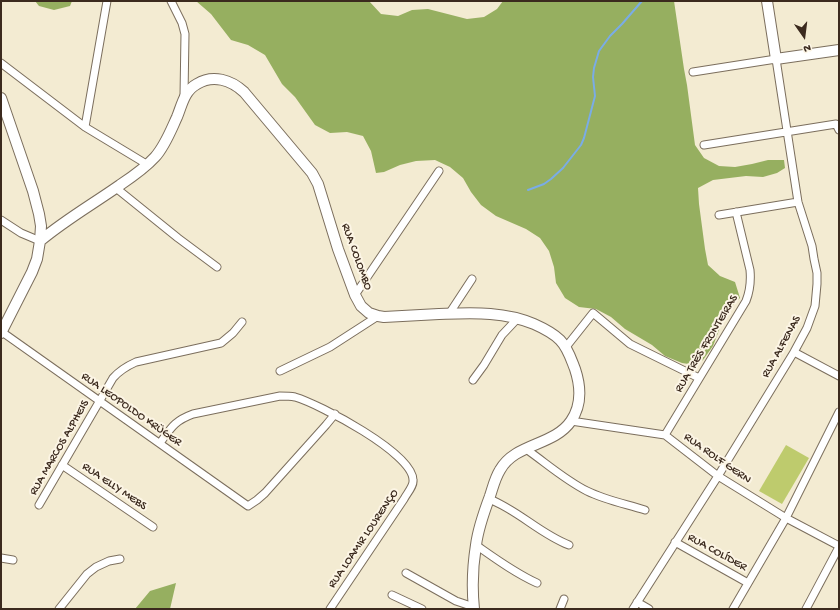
<!DOCTYPE html>
<meta charset="utf-8">
<style>
body{margin:0}
#map{position:relative;width:840px;height:610px;overflow:hidden;background:#f3ebd2;font-family:"Gochi Hand",sans-serif}
canvas{display:block}
.frame{position:absolute;inset:0;border:2px solid #3b2a1e;pointer-events:none}
.north{position:absolute;left:784px;top:16px;width:40px;height:40px;-webkit-text-stroke:3px #fcf5e5;paint-order:stroke;rotate:166deg;font-size:11px;font-weight:700;line-height:16px;text-align:center;color:#3b2a1e}
.north::after{content:'';display:block;margin:auto;width:14px;height:18px;background:#3b2a1e;clip-path:polygon(50% 0,100% 100%,50% 72%,0 100%)}
</style>
<div id="map">
<canvas width="840" height="610"></canvas>
<div class="frame"></div>
<div class="north">N</div>
</div>
<script>
const g = document.querySelector('canvas').getContext('2d');
g.lineJoin = 'round';
function paint(path, color) {
  g.fillStyle = color;
  g.fill(path, 'evenodd');
}
function trace(path, color, width, dash) {
  g.strokeStyle = color;
  g.lineWidth = width;
  g.lineCap = dash ? 'butt' : 'round';
  g.setLineDash(dash || []);
  g.stroke(path);
}
function label(font, color, halo, rows, align = 'center') {
  g.font = font + ' "Gochi Hand",sans-serif';
  g.lineWidth = 4;
  g.setLineDash([]);
  g.textBaseline = 'middle';
  g.strokeStyle = halo;
  g.fillStyle = color;
  for (const [text, x, y, turn = 0] of rows) {
    g.save();
    g.translate(x, y);
    g.rotate((+turn || 0) * Math.PI / 180);
    g.textAlign = isNaN(turn) ? turn : align;
    if (halo) g.strokeText(text, 0, 0);
    g.fillText(text, 0, 0);
    g.restore();
  }
}
const green = new Path2D(`
 M786,445l23,13 -27,46 -23,-13z`);
const forest = new Path2D(`
 M35,1h37l-2,5 -16,4 -15,-4z
 M196,1h173l12,13 17,2 14,-6 16,-1 39,10 17,-2 13,-8 6,-8h171l10,68 3,16 8,60 9,13 15,8 16,1 17,-3 16,-4h16l1,8 -8,5 -14,4 -17,-1 -33,4 -15,8 1,16 6,45 3,16 12,11 15,6 5,16 -14,14 -13,34 -10,14 -8,5 -13,-2 -17,-7 -13,-11 -27,-16 -14,-12 -15,-8 -17,-2 -14,-9 -9,-15 -2,-16 -5,-16 -9,-13 -14,-9 -30,-13 -15,-11 -10,-13 -8,-14 -13,-11 -15,-7 -19,1 -16,4 -16,7 -8,1 -5,-22 -8,-15 -16,-4 -17,1 -15,-8 -20,-28 -13,-13 -17,-29 -17,-10 -17,-5 -20,-26z
 M176,583l-6,26h-35l15,-18z`);
const stream = new Path2D(`
 M528,190l16,-6 7,-5 12,-11 18,-23 3,-7 11,-42 -2,-19 1,-9 5,-17 11,-15 12,-12 20,-23`);
const street = new Path2D(`
 M171,1l11,22 3,11 -1,62
 M1,63l84,64 63,38
 M85,127l22,-126
 M704,145l132,-21 3,6
 M116,188l62,50 39,29
 M719,215l79,-13
 M1,220l20,13 19,8
 M355,295l84,-124
 M449,314l23,-35
 M2,332l246,174 9,-6 8,-7 61,-68 9,-11
 M566,347l27,-34 37,31 69,34
 M794,352l45,24
 M280,371l50,-24 48,-31
 M473,380l11,-15 18,-30 16,-17
 M571,421l94,14 53,41 68,42 53,28
 M665,435l81,-134c4,-10 5,-20 4,-31l-14,-58
 M160,443c11,-15 14,-22 33,-29l87,-18c5,0 10,0 15,1 24,7 118,56 118,83 1,6 -6,13 -9,19l-74,110
 M526,449c20,14 39,31 61,42 18,9 39,13 58,19
 M62,465l91,62
 M489,499c29,11 51,35 80,46
 M39,505l74,-127c7,-8 14,-12 23,-16l85,-19 12,-10 9,-11
 M675,542l73,41
 M476,545c20,14 39,28 61,38
 M1,558l12,2
 M406,573l50,28 18,6
 M392,595l30,14
 M637,602l12,7
 M59,609l28,-35 9,-7 13,-6 11,-2
 M560,609l4,-10
 M633,609l85,-133 76,-124 13,-24 8,-22 2,-22v-11l-3,-14 -2,-13 -14,-44 -22,-143 -83,13
 M733,609l53,-91 53,-106
 M806,609l33,-62`);
const secondary = new Path2D(`
 M767,1l9,58 63,-9
 M1,98l32,93 6,23 2,12 -1,15 -3,18 -5,13 -31,61
 M40,241c25,-21 53,-37 80,-56 12,-8 25,-17 35,-28 10,-11 16,-27 22,-40 5,-12 7,-26 20,-33 16,-10 34,-4 47,8l68,81 6,11 20,65 17,46 6,11 8,7 9,3 6,1c19,-1 37,-2 55,-3 33,-1 64,-3 95,10 9,4 19,9 26,16 8,8 11,19 15,29 6,18 7,36 -4,52 -17,25 -56,22 -71,49 -5,8 -7,17 -10,26 -6,16 -12,33 -14,49 -3,19 -4,45 -2,64`);
const streetNames = [
 ["RUA COLOMBO",356,257,70],
 ["RUA TRÊS FRONTEIRAS",707,344,-59],
 ["RUA ALFENAS",782,347,-61],
 ["RUA LEOPOLDO KRÜGER",131,410,35],
 ["RUA MARCOS ALPHEIS",60,448,-60],
 ["RUA ROLF GERN",717,459,35],
 ["RUA ELLY MEBS",114,487,34],
 ["RUA LOAMIR LOURENÇO",364,539,-56],
 ["RUA COLÍDER",717,553,29]
];
paint(green, '#becb6d');
paint(forest, '#96af60');
trace(stream, '#7aace6', 2);
trace(street, '#7b6e5d', 9);
trace(secondary, '#7b6e5d', 12);
trace(street, '#fff', 7);
trace(secondary, '#fff', 10);
label('12px', '#3b2a1e', '#fcf5e5', streetNames);
</script>
